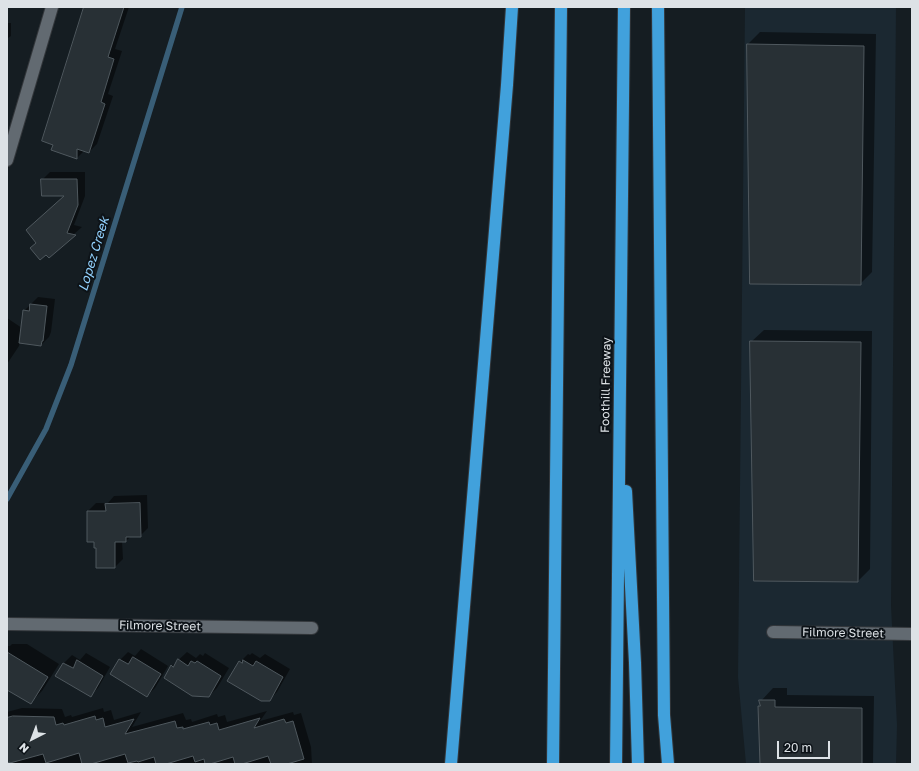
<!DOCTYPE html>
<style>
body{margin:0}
#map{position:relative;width:919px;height:771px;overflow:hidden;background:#151d22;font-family:"Golos Text",sans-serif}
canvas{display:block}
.frame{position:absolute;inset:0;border:8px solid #dde2e6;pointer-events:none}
.north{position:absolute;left:12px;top:719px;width:40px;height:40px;-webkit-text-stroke:3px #0d1318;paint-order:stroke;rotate:222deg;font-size:11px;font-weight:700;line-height:16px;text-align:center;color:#dde2e6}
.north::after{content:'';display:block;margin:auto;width:14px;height:18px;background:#dde2e6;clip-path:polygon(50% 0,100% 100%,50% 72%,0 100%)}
.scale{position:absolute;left:777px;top:741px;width:53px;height:18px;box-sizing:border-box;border:2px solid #dde2e6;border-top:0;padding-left:5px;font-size:12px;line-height:14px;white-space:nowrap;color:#dde2e6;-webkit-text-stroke:3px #0d1318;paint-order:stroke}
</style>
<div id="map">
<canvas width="919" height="771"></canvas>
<div class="frame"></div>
<div class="north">N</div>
<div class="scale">20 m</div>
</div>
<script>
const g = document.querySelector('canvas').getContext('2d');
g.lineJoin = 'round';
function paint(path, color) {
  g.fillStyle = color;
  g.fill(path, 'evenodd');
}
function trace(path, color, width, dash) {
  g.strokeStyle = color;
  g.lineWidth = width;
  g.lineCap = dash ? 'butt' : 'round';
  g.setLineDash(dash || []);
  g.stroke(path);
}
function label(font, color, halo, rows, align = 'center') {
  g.font = font + ' "Golos Text",sans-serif';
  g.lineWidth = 4;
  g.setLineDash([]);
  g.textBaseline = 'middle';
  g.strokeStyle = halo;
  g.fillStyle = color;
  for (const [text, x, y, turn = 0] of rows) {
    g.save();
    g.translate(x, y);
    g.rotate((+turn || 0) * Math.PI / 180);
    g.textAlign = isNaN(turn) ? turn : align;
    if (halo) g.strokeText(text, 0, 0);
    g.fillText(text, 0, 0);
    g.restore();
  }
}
const built = new Path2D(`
 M745,7h151l-5,599 6,119 -1,39h-150l-8,-87z`);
const shadow = new Path2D(`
 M93,7h36l-14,42 7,2 -14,43 5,2 -16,48 -8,8 -4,-2 -8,8 -25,-9z
 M7,23h4v13l-3,2v13l-1,1z
 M760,32l116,2 -4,238 -12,12 -112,-240z
 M50,172h35v24l-11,29 8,2 -33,29 -12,-14 29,-47 -24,-15z
 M38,297l17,2 -4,33 -2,5 -8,8 -21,-3 -1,4 -12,18v-46l15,10 2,-17z
 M764,330l108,1 -2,238 -12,12 -107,-239z
 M147,495l1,33 -8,8h-9l-5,5h-4l1,18 -8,8 -18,-20 -2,-6h-7v-30l8,-8h12l6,-7z
 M12,644h15l32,20 -17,27 -12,12 -23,-14v-43h3z
 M141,649l27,17 -13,22 -8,8 -27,-36 8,-8 7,4z
 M187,652l9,6 4,-4 3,2 2,-3 24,15 -12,20 -8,8 -44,-18 7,-12z
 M86,653l24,14 -12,21 -8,8 -34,-20 8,-13 8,-8 8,5z
 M252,653l8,5 5,-4 25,15 -13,23 -8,8 -29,-38 8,-8 2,1z
 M773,688h14v7l87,1 -1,68h-112l-2,-58 2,-2v-3z
 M22,708l40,1 3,8 6,-2 1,2 31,-9 1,4 7,-2 3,10 27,-8 -9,15 51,-14 3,7 5,-1 1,3 25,-8 1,3 7,-2 2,7 40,-11 -7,10 33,-9 1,3 7,-2 10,34 1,17h-305v-52z`);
const stream = new Path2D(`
 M7,499l39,-70 25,-64 111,-358`);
const building = new Path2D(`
 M84,7h40l-16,50 6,2 -13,43 4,2 -16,49 -12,-4v10l-26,-9 2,-5 -11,-4z
 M747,44l117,2 -3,239 -111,-1z
 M41,179h36l1,26 -11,28 9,2 -27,23 -3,-3 -6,5 -10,-12 6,-5 -10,-13 38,-34h-22z
 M30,304l17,2 -4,35h-1l-1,5 -22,-3 4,-33 6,1z
 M750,341l111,1 -3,240 -104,-1z
 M140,503l1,34h-15v5h-11v26h-19v-20h-2v-6h-7v-31h19l-1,-7z
 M7,652l41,25 -17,27 -24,-14z
 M133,657l28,17 -14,23 -37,-23 9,-15 9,5z
 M178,659l10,7 3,-5 4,2 2,-2 24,15 -12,21 -17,-1 -28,-18 7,-13 2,2z
 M77,660l26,16 -12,21 -36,-21 8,-13 10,5z
 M243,660l10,6 3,-5 27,16 -13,24h-9l-34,-20 12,-20 3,2z
 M759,700h16v7l87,1v56h-102l-2,-58h2z
 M13,716l41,1 2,8 7,-2 1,2 31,-9 1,4 7,-2 2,9 29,-8 -9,15 50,-13 2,7 6,-1v2l26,-7 1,3 7,-2 2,7 41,-12 -6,10 30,-9 2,4 7,-2 11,38 -17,5h-16l-3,-8 -26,8h-7l-2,-7 -23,7h-5l-1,-5 -9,3 -2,-6 -27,8h-10l-2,-7 -16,5 -1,-1 -9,2 -3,-9 -34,10h-9l-3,-11 -33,10 -3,-9 -33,9v-1l-3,1v-45z`);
const minor = new Path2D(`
 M7,160l45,-153
 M7,624l305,4
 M773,632l139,2`);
const highway = new Path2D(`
 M658,7l6,708 4,49
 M626,491l9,172 3,101
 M451,764l56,-679 5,-78
 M553,764l8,-757
 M616,764l8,-757`);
const streetNames = [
 ["Foothill Freeway",606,385,-89],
 ["Filmore Street",160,626,1],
 ["Filmore Street",843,633,1]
];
const waterNames = [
 ["Lopez Creek",94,254,-73]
];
paint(built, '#1b2831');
paint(shadow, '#0007');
trace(stream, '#395e77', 5.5);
paint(building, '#283035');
trace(building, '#4f585e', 1);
trace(minor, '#33373b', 14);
trace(highway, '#33373b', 14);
trace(minor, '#626a71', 12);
trace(highway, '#41a1dc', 12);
label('12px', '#dde2e6', '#0d1318', streetNames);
label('italic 13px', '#93d2fe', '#0d1318', waterNames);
</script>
